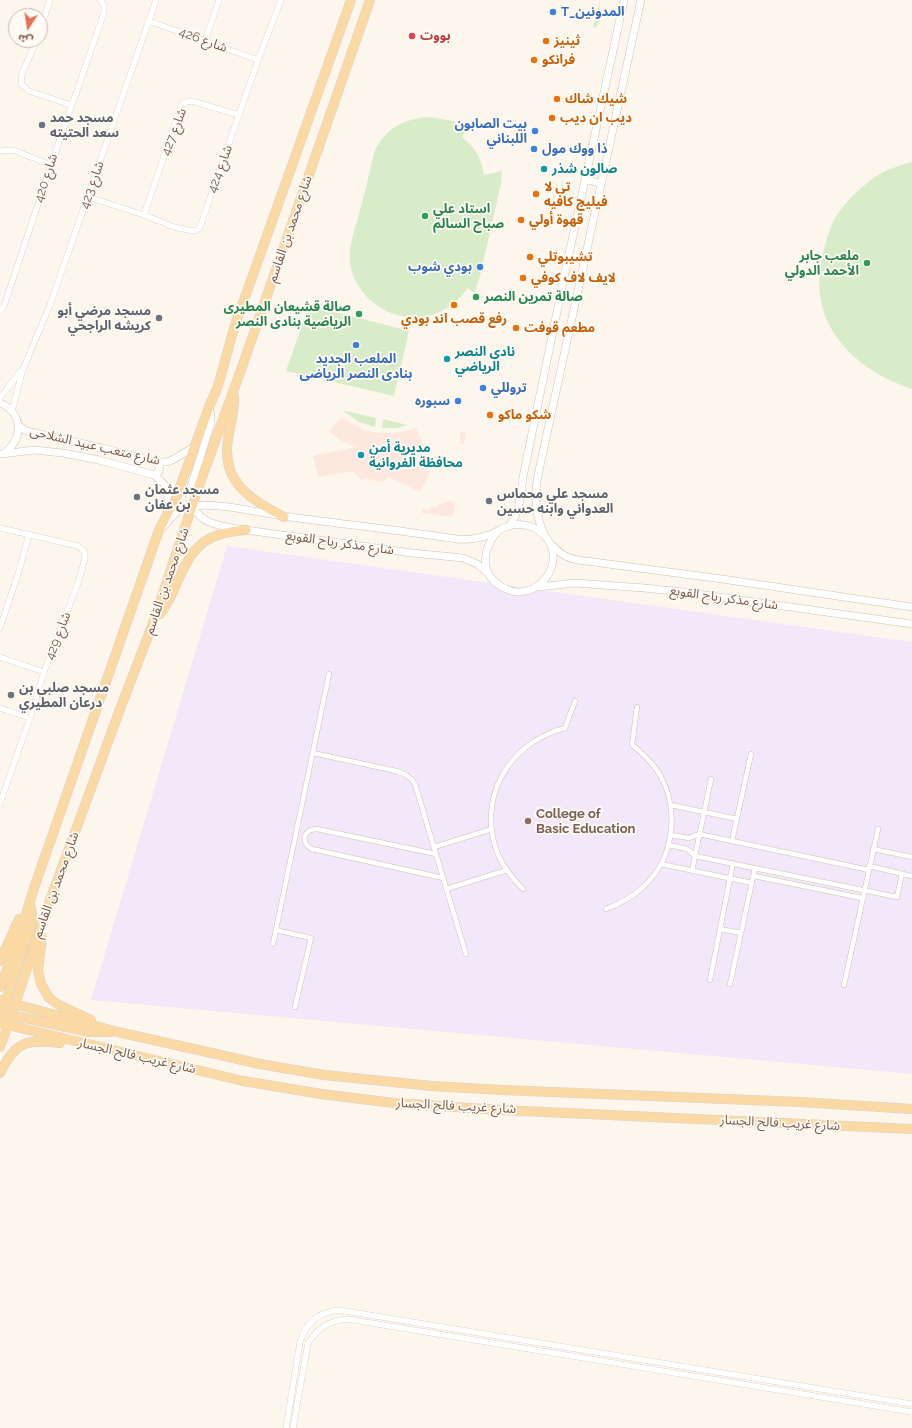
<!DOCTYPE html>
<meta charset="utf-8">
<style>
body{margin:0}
#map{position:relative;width:912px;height:1428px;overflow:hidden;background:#fdf6ec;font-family:Raleway,"Noto Sans Arabic",sans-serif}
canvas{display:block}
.north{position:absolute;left:8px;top:8px;width:40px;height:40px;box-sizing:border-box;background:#fffaf3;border:1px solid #cabbb1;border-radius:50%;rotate:192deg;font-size:11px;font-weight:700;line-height:16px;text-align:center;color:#7a5c4d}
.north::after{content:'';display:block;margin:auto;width:14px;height:18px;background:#e76f51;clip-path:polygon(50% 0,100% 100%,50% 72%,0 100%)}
</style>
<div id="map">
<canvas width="912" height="1428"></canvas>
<div class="north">ش</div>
</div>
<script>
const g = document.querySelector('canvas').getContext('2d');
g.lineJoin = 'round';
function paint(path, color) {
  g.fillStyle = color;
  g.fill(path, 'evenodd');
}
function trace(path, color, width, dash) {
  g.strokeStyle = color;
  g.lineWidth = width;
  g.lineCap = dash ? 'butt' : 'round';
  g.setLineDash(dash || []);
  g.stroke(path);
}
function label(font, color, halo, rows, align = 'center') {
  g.font = font + ' Raleway,"Noto Sans Arabic",sans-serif';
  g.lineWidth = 3.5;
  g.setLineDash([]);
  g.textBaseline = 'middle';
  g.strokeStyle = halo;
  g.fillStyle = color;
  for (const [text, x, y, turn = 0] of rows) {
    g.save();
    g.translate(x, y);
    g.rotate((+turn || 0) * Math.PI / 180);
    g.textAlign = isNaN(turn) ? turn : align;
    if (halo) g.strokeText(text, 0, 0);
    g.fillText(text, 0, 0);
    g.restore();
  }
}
const commercial = new Path2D(`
 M341,418l23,12 16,3 22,-1 14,-4 7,18 -11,4 -16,3 34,19 -10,20 -31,-15 -6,4 -6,2 -1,-4 -6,1 -6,-2v3l-4,-2 -8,-8 -34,6 -5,-21 43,-9 -16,-7 -11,-8z
 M461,431l5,1 -2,12 -5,-1z
 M449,501l6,1 -2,15 -31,-4v-4l7,1 1,-3 7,1 1,-3z`);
const education = new Path2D(`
 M227,546l685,96v432l-821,-74z`);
const green = new Path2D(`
 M600,0l-2,25 -4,3 -1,-1z
 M430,117l23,4 14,8 -5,8c13,10 20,22 22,38l18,-4 -1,13 -22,96 -5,13 -6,-5c-8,10 -16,18 -28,24 -37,17 -84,-8 -90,-49 -2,-15 4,-31 8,-45 6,-22 11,-43 16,-65 10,-24 30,-35 56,-36z
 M912,162v227c-36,-12 -71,-35 -86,-71 -7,-17 -8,-36 -5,-54 2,-12 5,-24 9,-35 7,-20 30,-42 48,-54 10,-6 23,-10 34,-13z
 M309,305l100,26 -15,65 -108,-25z
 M342,410l34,8 -1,9 -16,-5z
 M383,419l24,6 -10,3h-15z`);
const pedestrian = new Path2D(`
 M313,753l83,18c9,3 14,5 19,13l51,170
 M671,805l66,14
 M671,835l18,3 10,-4 170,36
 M732,841l19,-87
 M669,845l18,4 8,7 202,41 5,-23
 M434,847l58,-18
 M873,849l39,8
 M436,854l-119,-25c-14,0 -17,14 -5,20l131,29
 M661,864l91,19
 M869,866l43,10
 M692,871l19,-92
 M754,876l108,22
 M446,889l61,-19
 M523,889c-10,-10 -18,-20 -24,-32 -24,-56 8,-114 66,-129l10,-27
 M606,909c13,-5 25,-11 36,-21 35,-31 39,-86 12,-122 -7,-8 -14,-15 -22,-21l5,-38
 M720,929l21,4
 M276,930l35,8 -16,69
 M273,944l56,-270
 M710,980l23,-117
 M730,984l25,-116
 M844,985l34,-156`);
const minor = new Path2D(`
 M149,21l109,39
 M40,30l10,-30
 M37,40l-15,33 -1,11 8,7 42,14
 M205,41l14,-41
 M0,151l13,-1 38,15
 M88,197l56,18 30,12 19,4 4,-1 3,-3 58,-167 23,-60
 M144,215l37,-109 5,-4 6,-1 47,14
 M0,311l4,-5 47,-141 53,-152v-8l-4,-5
 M0,398l20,-26
 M12,411l11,-42 27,-64 106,-305
 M0,528l78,18 6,5 1,8 -7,24 -34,89 -14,46 -30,85
 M0,628l19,-57 10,-37
 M0,657l44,15
 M0,708l30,10
 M286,1428l14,-86c7,-21 17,-29 39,-32l573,94
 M293,1428l15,-85c10,-15 21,-22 39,-24l565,93`);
const tertiary = new Path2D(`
 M585,181h7l9,3
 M0,403c23,9 24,37 4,50
 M209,407l2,8v8l-22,70c0,6 2,9 4,14 9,19 35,20 53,23l166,23 51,5 14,6 11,9
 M18,425l8,6 76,17 54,14h11l7,-3 20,-12
 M2,454l32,-4 29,3 36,7 55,15 10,9 3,6 2,19
 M154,475c7,-3 7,-8 2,-13
 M510,526c11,-17 10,-30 13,-49l43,-209 58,-268
 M159,530c10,-6 15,-20 24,-22 32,-8 69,4 100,8 58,8 116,14 173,23 11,1 22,0 33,-4 6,-2 10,-5 16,-8 14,-5 29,-2 39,8 26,27 -8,70 -40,53 -24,-12 -23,-37 -7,-56
 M544,534c-9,-19 -10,-38 -6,-59l103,-475
 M551,544c8,9 15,14 27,16l144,19 190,28
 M538,587l37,-4 69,5 39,4 229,32`);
const primary = new Path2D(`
 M234,396c1,15 -4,28 -6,43 -7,44 23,60 56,78
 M160,614c6,-8 11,-17 15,-27 10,-22 18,-44 43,-52 9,-3 19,-4 28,-5
 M42,937l-4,34 3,13 8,14 10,7 32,15
 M0,961l19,-42
 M0,987l15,-38 20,-64 124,-355 18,-35 32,-88 9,-21 16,-58 117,-328
 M0,1000l118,32 98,22 44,10 64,11 108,11 70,4 298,12 112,7
 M6,1015h5l78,17h22
 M0,1023l243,58 78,13 73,9 107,7 411,19
 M7,1026l-3,-8v-12l28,-84v-9l-2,-8
 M0,1047l15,-42 30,-91 74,-202 34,-89 44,-132 45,-124 128,-367
 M0,1073c16,-32 26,-34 60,-30`);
const markers = [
 [553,12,4,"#3f7fe0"],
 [412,36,4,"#e0444e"],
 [546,41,4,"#e8710a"],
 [534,60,4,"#e8710a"],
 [557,99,4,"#e8710a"],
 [552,118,4,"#e8710a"],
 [42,125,4,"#6b7280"],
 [535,131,4,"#3f7fe0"],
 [534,149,4,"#3f7fe0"],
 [544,169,4,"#0f9aa8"],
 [536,194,4,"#e8710a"],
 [425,216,4,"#2e9e5b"],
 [521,220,4,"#e8710a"],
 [530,257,4,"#e8710a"],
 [867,263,4,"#2e9e5b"],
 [480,267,4,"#3f7fe0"],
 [523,278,4,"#e8710a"],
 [476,297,4,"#2e9e5b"],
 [454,305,4,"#e8710a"],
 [359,314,4,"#2e9e5b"],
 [159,318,4,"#6b7280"],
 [516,328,4,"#e8710a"],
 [356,345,4,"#3f7fe0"],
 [447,359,4,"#0f9aa8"],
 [483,388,4,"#3f7fe0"],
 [458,401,4,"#3f7fe0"],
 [490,415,4,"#e8710a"],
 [361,455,4,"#0f9aa8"],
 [137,497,4,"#6b7280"],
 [489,501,4,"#6b7280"],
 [11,695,4,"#6b7280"],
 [528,821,4,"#8d6e63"]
];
const shopNames = [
 ["T_المدونين",561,12],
 ["بيت الصابون",527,124,"right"],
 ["اللبناني",527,139,"right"],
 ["ذا ووك مول",542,149],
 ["بودي شوب",472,267,"right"],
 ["الملعب الجديد",356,359,"center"],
 ["بنادى النصر الرياضى",356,374,"center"],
 ["تروللي",491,388],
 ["سبوره",450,401,"right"]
];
const healthNames = [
 ["بووت",420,36]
];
const streetNames = [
 ["شارع 426",203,40,20],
 ["شارع 427",174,132,-69],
 ["شارع 424",220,169,-70],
 ["شارع 420",46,178,-72],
 ["شارع 423",92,185,-71],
 ["شارع محمد بن القاسم",290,229,-71],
 ["شارع متعب عبيد الشلاحى",95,446,13],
 ["شارع مذكر رباح القوبع",340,543,8],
 ["شارع محمد بن القاسم",167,581,-71],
 ["شارع مذكر رباح القوبع",724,598,8],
 ["شارع 429",58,636,-69],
 ["شارع محمد بن القاسم",56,885,-70],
 ["شارع غريب فالح الجسار",137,1056,13],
 ["شارع غريب فالح الجسار",456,1106,3],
 ["شارع غريب فالح الجسار",780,1123,3]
];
const foodNames = [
 ["ثينيز",554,41],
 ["فرانكو",542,60],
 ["شيك شاك",565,99],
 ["ديب ان ديب",560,118],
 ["تي لا",544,187],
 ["فيليج كافيه",544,202],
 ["قهوة أولي",529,220],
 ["تشيبوتلي",538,257],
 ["لايف لاف كوفي",531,278],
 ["رفع قصب اند بودي",454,319,"center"],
 ["مطعم قوفت",524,328],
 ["شكو ماكو",498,415]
];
const worshipNames = [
 ["مسجد حمد",50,118],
 ["سعد الحتيته",50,133],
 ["مسجد مرضي أبو",151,311,"right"],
 ["كريشه الراجحي",151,326,"right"],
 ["مسجد عثمان",145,490],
 ["بن عفان",145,505],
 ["مسجد علي محماس",497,494],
 ["العدواني وابنه حسين",497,509],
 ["مسجد صلبي بن",19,688],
 ["درعان المطيري",19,703]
];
const cultureNames = [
 ["صالون شذر",552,169],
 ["نادي النصر",455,352],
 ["الرياضي",455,367],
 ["مديرية أمن",369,448],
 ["محافظة الفروانية",369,463]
];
const leisureNames = [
 ["استاد علي",433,209],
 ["صباح السالم",433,224],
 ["ملعب جابر",859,256,"right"],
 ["الأحمد الدولي",859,271,"right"],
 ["صالة تمرين النصر",484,297],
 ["صالة قشيعان المطيرى",351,307,"right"],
 ["الرياضية بنادى النصر",351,322,"right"]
];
const educationNames = [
 ["College of",536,814],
 ["Basic Education",536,829]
];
paint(commercial, '#fde8e0');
paint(education, '#f3e8fa');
paint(green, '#d8ecc9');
trace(pedestrian, '#d1beb0', 5.5);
trace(minor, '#d1beb0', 6);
trace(tertiary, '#d1beb0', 8);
trace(primary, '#dad1cd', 10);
trace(pedestrian, '#fff', 4.5);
trace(minor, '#fff', 5.5);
trace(tertiary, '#fff', 7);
trace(primary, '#fbd9a5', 9);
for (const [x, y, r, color] of markers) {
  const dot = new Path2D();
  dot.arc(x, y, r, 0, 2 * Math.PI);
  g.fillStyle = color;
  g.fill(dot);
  trace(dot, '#fffaf3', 1.5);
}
label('bold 13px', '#366cbe', '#fffaf3', shopNames, 'left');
label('bold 13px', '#be3a42', '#fffaf3', healthNames, 'left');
label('13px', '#7a5c4d', '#fffaf3', streetNames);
label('bold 13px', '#c56008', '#fffaf3', foodNames, 'left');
label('bold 13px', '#5b616d', '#fffaf3', worshipNames, 'left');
label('bold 13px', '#0d838f', '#fffaf3', cultureNames, 'left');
label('bold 13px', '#27864d', '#fffaf3', leisureNames, 'left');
label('bold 13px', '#785e54', '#fffaf3', educationNames, 'left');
</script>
